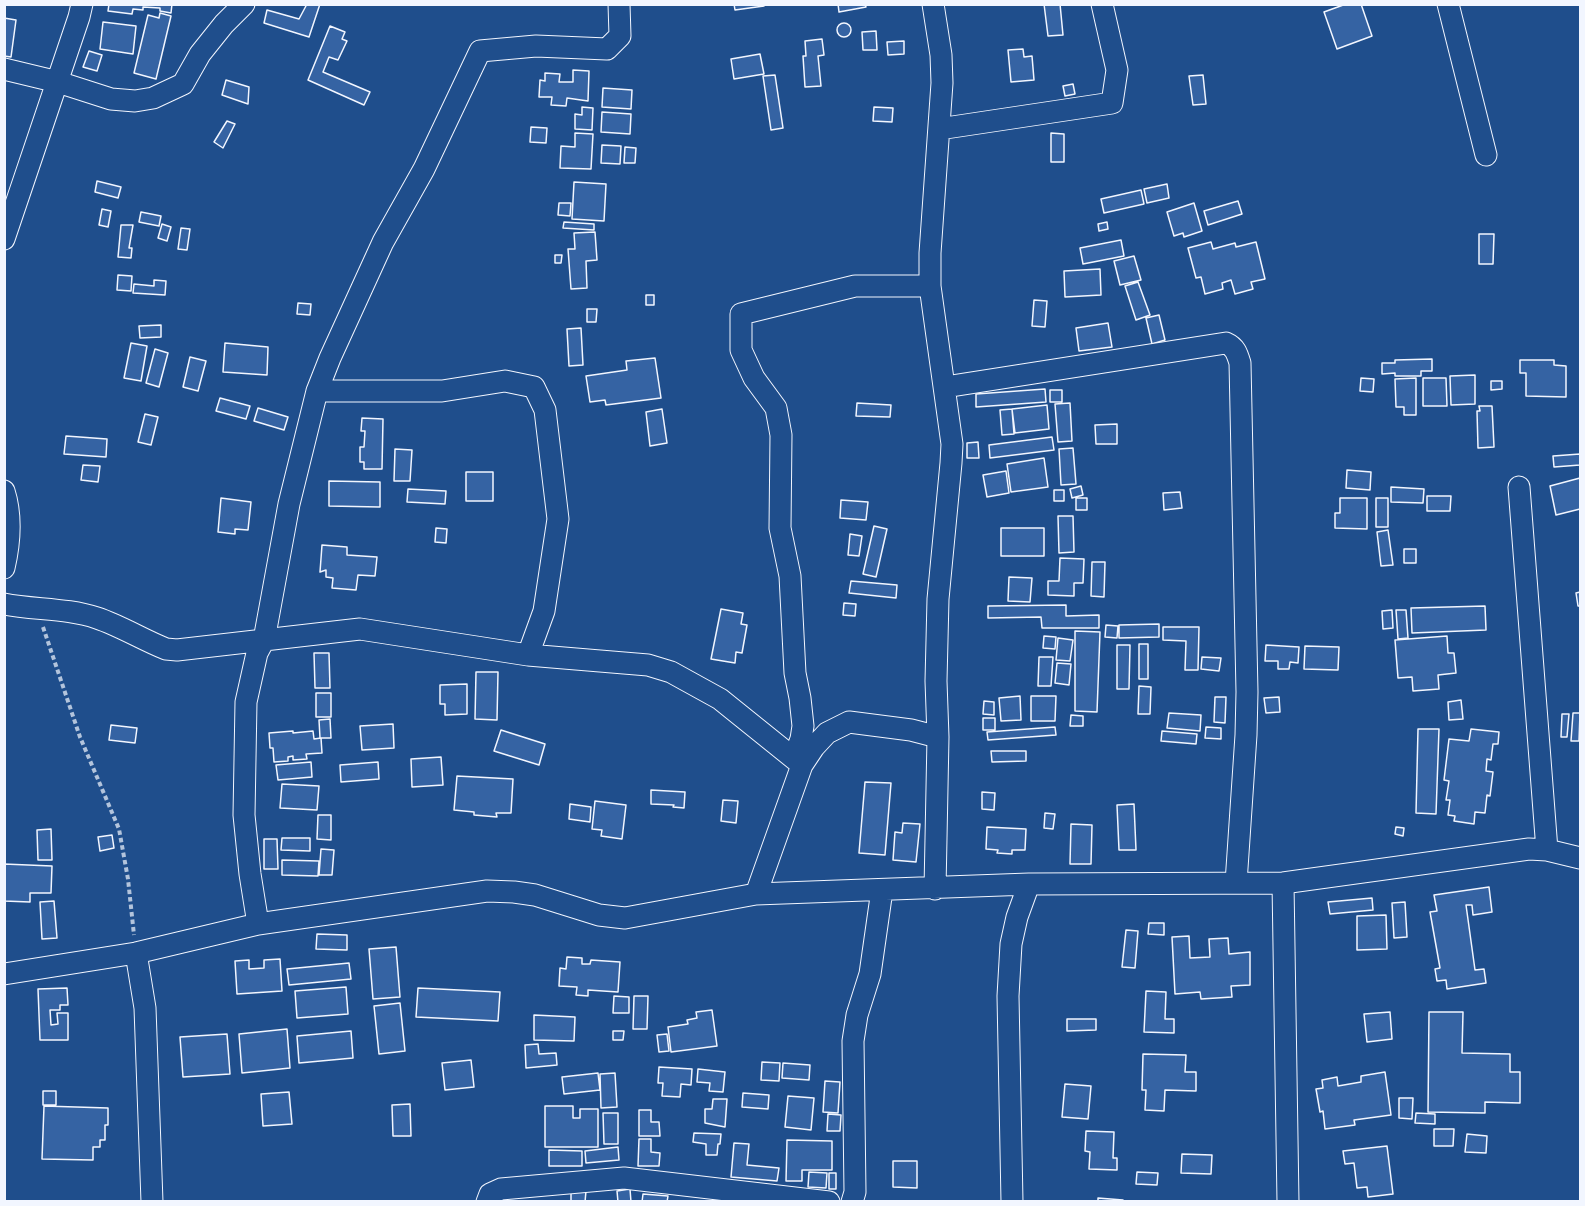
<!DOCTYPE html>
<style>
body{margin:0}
#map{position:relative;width:1585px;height:1206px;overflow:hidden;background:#1f4e8c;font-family:"Varela Round",sans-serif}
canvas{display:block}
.frame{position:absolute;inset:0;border:6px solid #f2f6ff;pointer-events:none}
</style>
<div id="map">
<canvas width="1585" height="1206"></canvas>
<div class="frame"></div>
</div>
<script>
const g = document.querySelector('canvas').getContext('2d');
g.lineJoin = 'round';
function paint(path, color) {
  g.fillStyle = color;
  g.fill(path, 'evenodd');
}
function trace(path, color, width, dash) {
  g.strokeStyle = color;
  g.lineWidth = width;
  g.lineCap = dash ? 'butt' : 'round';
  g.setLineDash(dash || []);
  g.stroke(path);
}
const building = new Path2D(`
 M109,4h63l-1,9 -11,-2v-3l-17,-1v3l-10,-1 -1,5 -24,-3z
 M307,4h13l-11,33 -45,-14 3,-13 32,9z
 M734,4h30v2l-29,4z
 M838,4h27l1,3 -27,5z
 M1044,4h16l3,31 -15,1z
 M1346,4h15l11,32 -35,13 -13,-37z
 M160,13l11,3 -15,63 -22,-6 14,-58 11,3z
 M4,18l12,2 -5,37 -7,-1z
 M103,22l33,4 -3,28 -33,-5z
 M837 30a7 7 0 1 1 14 0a7 7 0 1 1-14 0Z
 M330,26l15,6 -3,7 5,2 -9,19 -9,-3 -6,15 47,20 -6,13 -56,-25z
 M876,31l1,19h-14l-1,-18z
 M822,39l2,16 -6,1 3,30 -16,1 -2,-31h3l-1,-15z
 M904,41v13l-16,1 -1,-13z
 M1023,49l1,8 8,-1 2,24 -23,2 -3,-32z
 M89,51l13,4 -5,16 -14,-4z
 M760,54l4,20 -30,5 -3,-20z
 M573,70l16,1 -1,30 -21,-3 -1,8 -15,-1 1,-8h-13l1,-17 5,1v-8l15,1 -1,8h14z
 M775,75l8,53 -12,2 -8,-54z
 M1203,75l3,29 -13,1 -4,-29z
 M226,80l23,7 -1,17 -26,-9z
 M1073,84l2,10 -10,2 -2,-10z
 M603,88l29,2 -1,19 -29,-2z
 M582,107l11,1 -1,22 -17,-1v-15l7,1z
 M874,107l19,1 -1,14 -19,-1z
 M602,112l29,2 -1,20 -29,-2z
 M227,121l8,3 -12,24 -9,-6z
 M531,127l16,1 -1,15 -16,-1z
 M575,133l18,1 -2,35 -31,-1 1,-22 14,1z
 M1051,133l13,1v28h-13z
 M602,145l19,1 -1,18 -19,-1z
 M625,147l11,1 -1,15h-11z
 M97,181l24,6 -3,11 -23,-6z
 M574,182l32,2 -2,37 -32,-2z
 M1167,184l2,14 -22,5 -3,-14z
 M1141,190l3,14 -40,9 -3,-14z
 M1238,201l4,13 -34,11 -4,-14z
 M559,203h12l-1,13 -12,-1z
 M1194,203l8,28 -18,6 -1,-4 -9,3 -7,-24z
 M102,209l9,2 -3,16 -9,-2z
 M141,212l20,4 -2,10 -20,-4z
 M564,222l30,2v6l-31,-2z
 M1107,222l1,7 -9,2 -1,-7z
 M162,224l9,3 -4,14 -9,-3z
 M121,225h12l-4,23h3l-1,10 -13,-1z
 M181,228l9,1 -3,21 -9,-1z
 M595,232l2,28 -11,1 1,27 -16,1 -3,-40h7l-1,-16z
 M1479,234h15l-1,30h-14z
 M1121,240l3,16 -41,8 -3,-16z
 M1211,242l2,7 22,-6 1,4 20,-5 9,37 -14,3 2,7 -18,5 -4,-14 -9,3 1,6 -18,5 -4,-17 -5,1 -8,-30z
 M555,255h7l-1,8h-6z
 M1134,256l7,24 -21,5 -6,-24z
 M1100,269l1,26 -36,2 -1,-26z
 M118,275l14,1 -1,15 -14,-1z
 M154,280l12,1 -1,14 -32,-2 1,-9 20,2z
 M1138,282l12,33 -14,5 -11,-34z
 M646,295h8v10h-8z
 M1034,300l13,1 -2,26 -13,-1z
 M298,303l13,1 -1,11 -13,-1z
 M587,309h10l-1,13h-9z
 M1159,315l6,25 -13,4 -6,-26z
 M1108,323l4,24 -33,4 -3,-23z
 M161,325v12l-21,1 -1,-12z
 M581,328l2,37 -14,1 -2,-37z
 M131,343l16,3 -6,35 -17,-3z
 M225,343l43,4 -1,28 -44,-3z
 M155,349l13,4 -9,34 -13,-4z
 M190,357l16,4 -8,30 -15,-4z
 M655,358l6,40 -55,7 -1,-5 -15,2 -4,-26 41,-6 -1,-9z
 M1432,359v12h-11v5h-26v-3l-13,1v-11h13v-3z
 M1520,360h34v5l12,1v31l-40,-1v-23h-6z
 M1475,375v29l-24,1 -1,-29z
 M1361,378l13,1 -1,13 -13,-1z
 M1416,378v37h-12v-8h-8l-1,-28z
 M1423,378h23l1,28h-24z
 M1491,381h11v8l-11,1z
 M1045,389l1,13 -70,5v-13z
 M1050,390h12v12h-12z
 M220,398l30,8 -4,13 -30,-8z
 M857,403l34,2 -1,12 -34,-1z
 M1070,403l2,38 -14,1 -3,-38z
 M1047,405l2,24 -34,4 -3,-24z
 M1479,406h13l2,41 -16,1 -1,-37h3z
 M258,408l30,9 -4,13 -30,-9z
 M662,409l5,34 -17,3 -4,-34z
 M1012,409l2,25 -12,1 -2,-25z
 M145,414l13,3 -7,28 -13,-3z
 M362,418l21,1 -1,50h-18v-7h-4v-15h4l1,-16h-4z
 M1117,424v20h-21l-1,-19z
 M66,436l41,3 -1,18 -42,-3z
 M1052,437l2,13 -64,8 -1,-13z
 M978,442l1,16h-12v-15z
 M1073,448l3,36 -15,1 -2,-36z
 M395,449l17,1 -2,31h-16z
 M1580,454v11l-26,2 -1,-11z
 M1044,458l4,29 -37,5 -4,-28z
 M83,465l17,1 -2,16 -17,-2z
 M1347,470l24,2 -1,18 -24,-2z
 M1006,471l3,22 -22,4 -4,-22z
 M466,472h27v29h-27z
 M1580,478v31l-24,6 -6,-29z
 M329,481l51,1v25l-51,-1z
 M1081,486l2,9 -11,3 -2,-9z
 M1391,487l33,2 -1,14 -32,-1z
 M408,489l38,2 -1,13 -38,-2z
 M1054,490h10v11h-10z
 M1180,492l2,16 -18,2 -1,-17z
 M1427,496h24l-1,15h-23z
 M221,498l30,4 -3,28 -13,-1v5l-17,-2z
 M1076,498h11v12h-11z
 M1340,498h27v31l-32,-1v-15h5z
 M1376,498h12v29h-12z
 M841,500l27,2 -2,18 -26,-2z
 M1058,516h15l1,36 -15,1z
 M874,526l13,3 -11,48 -13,-3z
 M436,528l11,1 -1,14 -11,-1z
 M1001,528h43v28h-43z
 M1388,530l5,35 -12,1 -4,-34z
 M850,534l12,2 -3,20 -11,-1z
 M322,545l25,2v8l30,2 -2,19 -17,-1 -2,15 -24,-2 1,-10 -7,-1v-7l-6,2z
 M1404,549h12v14h-12z
 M1060,558l24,1 -1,24h-9v13l-26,-1v-14h11z
 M1092,562h13l-1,35 -13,-1z
 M1009,577l23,1 -2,24 -22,-1z
 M851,581l46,4 -1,13 -47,-5z
 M1580,592v14h-2l-2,-13z
 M844,603l12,1 -1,12 -12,-1z
 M1066,605v11l33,-1v13h-57l-1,-11 -53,1v-12z
 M1485,606l1,24 -74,3 -1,-25z
 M721,609l22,4 -2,11 6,1 -5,28 -6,-1 -1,11 -24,-4z
 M1392,610l1,18 -10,1 -1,-18z
 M1396,610h10l2,28 -10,1z
 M1159,624v13l-40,1v-13z
 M1106,625l12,1 -1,12 -12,-1z
 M1163,627h36l-1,43h-13l1,-29 -23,-1z
 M1075,631l25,1 -3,80 -22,-1z
 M1044,636l12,1 -1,12 -12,-1z
 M1447,636l1,17h6l2,20 -18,2 1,14 -26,2 -1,-14 -14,1 -3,-38z
 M1058,638l15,2 -3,21 -14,-1z
 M1139,644h9v35h-9z
 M1117,645h13l-1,44h-12z
 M1266,645l33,2 -1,16 -8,-1 -1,7h-11v-8h-13z
 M1305,646l34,1 -1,23 -34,-1z
 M314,653h15l1,35h-15z
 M1039,657h14l-2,29h-13z
 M1202,657l19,1 -2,13 -18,-2z
 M1057,663l14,1 -2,21 -14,-2z
 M476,672h22l-1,48 -22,-1z
 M467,684v30l-22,1v-11h-5v-19z
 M1139,686l12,1 -1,27h-12z
 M316,693h15v24h-15z
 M1020,696l1,24 -20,1 -2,-23z
 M1031,696h25l-1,25h-24z
 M1215,697h11l-1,26 -11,-1z
 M1279,697l1,15 -14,1 -2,-15z
 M1461,700l2,19 -14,1 -1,-18z
 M984,701l10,1v13l-11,-1z
 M1169,713l32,2 -1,16 -33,-3z
 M1573,713h7l-1,28h-8z
 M1562,714h7l-2,23h-6z
 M1071,715l12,1v10h-13z
 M983,718h12v12h-12z
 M330,719l1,19h-11l-1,-18z
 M393,724l1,24 -32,2 -2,-24z
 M111,725l26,3 -2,15 -26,-3z
 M1055,727l1,8 -68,5 -1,-8z
 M1206,727l15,1v11l-16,-1z
 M1418,729h21l-3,85 -20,-1z
 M1471,729l28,3 -1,12h-5l-2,16 -4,-1 -1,12 7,1 -3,24 -3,-1 -2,18 -10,-1 -1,12 -20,-3 1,-5 -7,-1 2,-15h-4l3,-19 -5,-1 5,-41 20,2z
 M501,730l44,14 -6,21 -45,-14z
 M293,731v2l20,-2 1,8 7,-1 1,15 -16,1 1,5 -14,1v-4l-5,1v4l-14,1 -1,-14h-3l-1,-15z
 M1162,731l35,3 -1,10 -35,-3z
 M991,751h35v10l-34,1z
 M441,757l2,28 -31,2 -1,-28z
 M311,762l1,15 -34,3 -2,-15z
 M378,762l1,17 -38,3 -1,-17z
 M457,776l56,3 -2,34h-15l1,4 -23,-2v-3l-20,-2z
 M865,782l26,1 -6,72 -26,-2z
 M282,784l37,2 -2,24 -37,-2z
 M651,790l34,2 -1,16 -11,-1 1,-2 -23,-1z
 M982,792l13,1 -1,17 -12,-1z
 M723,800l15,1 -2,22 -15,-2z
 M595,801l31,4 -4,34 -21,-3 1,-6 -10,-1z
 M570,804l21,3 -1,15 -21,-3z
 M1134,804l2,46h-17l-2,-45z
 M1045,813l10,1 -2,15 -9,-1z
 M318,815h13v25l-14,-1z
 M903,823l17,1 -4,38 -23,-2 2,-28 7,1z
 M1071,824l21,1 -1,39h-21z
 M987,827l39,2 -1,21h-13v4l-15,-1 1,-3 -12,-1z
 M1396,827l8,1 -1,8 -8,-2z
 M51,829l1,31h-14l-1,-30z
 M112,835l2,13 -14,3 -2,-14z
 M282,838h28v13l-29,-1z
 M264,839h13l1,30h-14z
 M321,849l13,1 -2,25h-13z
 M282,860l37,1 -1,15 -36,-1z
 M4,864l48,2 -1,27h-21v9l-26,-1z
 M1489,887l3,25 -19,3 -1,-10h-6l9,65 9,-1 2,14 -39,6 -1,-9 -9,1 -2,-12 5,-1 -10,-56 7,-1 -3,-16z
 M1372,898l1,12 -43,4 -2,-12z
 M54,901l3,37 -15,1 -2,-37z
 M1405,902l2,35 -13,1 -2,-35z
 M1386,915l1,34 -30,1v-34z
 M1149,923h15v12l-16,-1z
 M1126,930l12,1 -3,37 -13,-1z
 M317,934l30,1v15l-31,-1z
 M1189,936l1,22 20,-1 -1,-18 19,-1 1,16 21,-2v33l-19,1 1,11 -31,2 -1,-7 -25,2 -3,-57z
 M396,947l4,50 -27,2 -4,-50z
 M567,957l15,1v6h8l1,-4 29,2 -2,30 -30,-2v6l-12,-1 1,-8 -18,-1 1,-18 6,1z
 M280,959l2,32 -45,3 -2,-33 14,-1v9l15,-1v-8z
 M349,963l2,16 -62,6 -2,-16z
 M346,987l2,27 -51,4 -2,-27z
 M67,988l1,17h-8v5h-10l1,15 7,-1 -1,-11h11v27h-28l-2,-51z
 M418,988l82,4 -2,29 -82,-4z
 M1146,991l20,1 -1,27h9v14l-30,-1z
 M614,996l15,1v16h-16z
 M634,996h14l-1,33h-14z
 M400,1003l5,48 -26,3 -5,-48z
 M712,1010l5,36 -46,6 -3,-25 20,-3 -1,-4 10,-2 -1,-6z
 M1390,1012l2,27 -25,3 -3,-28z
 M1429,1012h34l-1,41 48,1v18h10v31l-35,-1v11l-57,-1z
 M534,1015l41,2 -1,24 -40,-1z
 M1067,1019h29v11l-29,1z
 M287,1029l3,39 -48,5 -3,-39z
 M351,1031l2,27 -54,5 -2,-27z
 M613,1031h11l-1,9h-10z
 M227,1034l3,40 -47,3 -3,-40z
 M667,1034l2,17 -10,1 -2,-17z
 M538,1044l1,10 17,-1 1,12 -31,3 -1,-23z
 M1143,1054l43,1 -1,17h11v19l-31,-1 -1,21 -19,-1 1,-20h-4z
 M471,1060l3,27 -29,3 -3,-27z
 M762,1062l18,1 -1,18 -18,-1z
 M783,1063l27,2 -1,15 -27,-2z
 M659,1067l33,2 -1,16 -10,-1 -1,13 -18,-1 1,-13h-5z
 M698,1069l27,3 -2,20 -14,-1 1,-8 -13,-1z
 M1385,1072l6,43 -37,5 1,5 -30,4 -2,-18 -3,1 -4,-23 7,-1 -1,-8 15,-3 1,9 23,-4v-6z
 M598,1073l2,17 -36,4 -2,-17z
 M615,1073l2,34 -16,1 -1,-34z
 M825,1081l15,1 -2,31 -15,-1z
 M1065,1084l26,2 -3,33 -26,-2z
 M43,1091h13v14h-13z
 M289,1092l3,32 -29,2 -2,-32z
 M743,1093l26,2 -1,14 -26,-2z
 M788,1096l26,2 -3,32 -26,-3z
 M1399,1098h14l-1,21 -13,-1z
 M713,1099h14l-2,28 -20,-4v-14h7z
 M410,1104l1,32h-18l-1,-31z
 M44,1106l64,2v17h-3v15h-5v7h-7v13l-51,-1z
 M545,1106h28v12h7v-9h18v38h-53z
 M639,1110h12v12h8l1,14h-21z
 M603,1113h15v31h-14z
 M1416,1113l19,1v10l-20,-1z
 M828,1114l13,1 -1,16h-13z
 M1434,1129h20l-1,17h-19z
 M1086,1131l28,1 -1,26h4v12l-28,-1 1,-17 -5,-1z
 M694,1133l27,1 -1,10h-2l-1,11h-11v-11l-13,-2z
 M1467,1134l20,2 -1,17 -21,-1z
 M639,1139h12v13l9,1 -1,13h-21z
 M787,1140l45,1v29h-30v11h-16z
 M734,1143l15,1 -2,21 32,3 -2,13 -46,-4z
 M1387,1146l6,48 -25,3 -1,-10 -10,1 -3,-25 -9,1 -2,-13z
 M618,1147l1,13 -33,3 -1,-12z
 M549,1150l33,1v15h-33z
 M1182,1154l30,1 -1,19 -30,-1z
 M893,1161h24v27l-24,-1z
 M809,1172l18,1 -1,15 -18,-1z
 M1137,1172l21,1 -1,12 -21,-1z
 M829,1173h7v16h-7z
 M630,1189l1,13h-13l-1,-11z
 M571,1191h15l-1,11h-14z
 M643,1194l25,2 -1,6h-25z
 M1098,1198l25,2v2h-25z`);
const path = new Path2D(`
 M43,627l37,110 39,92 9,50 6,56`);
const minor = new Path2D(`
 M933,4l8,51 1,28 -12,170v33l22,158 -1,19 -13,136 -2,82 2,56 -3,152
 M1448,4l38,151
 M4,69l54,13 53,17 24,2 18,-3 30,-14 17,-30 24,-30 20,-20
 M939,129l173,-26 5,-33 -15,-66
 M4,239l75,-222 3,-13
 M945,387l281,-44c9,4 11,10 14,20l7,329 -1,43 -10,148
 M317,391h125l63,-10 29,6 11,23 13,109 -14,92 -16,44
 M1519,487l28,363
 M4,491c8,25 6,51 0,77
 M4,604c31,6 63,4 93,14 24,8 46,22 69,31l11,1 183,-21 168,26 120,10 23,7 49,27 82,66
 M794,758l7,-19 2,-13 -3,-28 -5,-25 -5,-97 -10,-48 1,-93 -5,-27 -22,-30 -13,-28v-36l114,-28h75
 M1283,883l5,319
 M756,894l46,-129 12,-18 13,-14 22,-11 62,8 27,7
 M258,924l-8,-50 -6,-59 2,-113 11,-49 7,-13 25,-136 28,-113 13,-33 53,-116 41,-73 56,-118 56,-5 71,3 13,-13 -1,-32
 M136,953l9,55 7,194
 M4,974l132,-21 122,-29 229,-33 27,1 21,3 64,20 26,3 131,-24 273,-10 254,-1 246,-34 18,1 33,8
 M487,1202l3,-8 11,-5 123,-11 205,24
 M852,1202l3,-10 -2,-151 4,-26 13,-41 12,-84
 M1012,1202l-4,-206 3,-52 6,-27 12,-33`);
paint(building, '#3563a3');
trace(building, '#f2f6ff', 1.5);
trace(minor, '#f2f6ff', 23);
trace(path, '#b3c4dc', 4, [4.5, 3]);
trace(minor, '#1f4e8c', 21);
</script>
